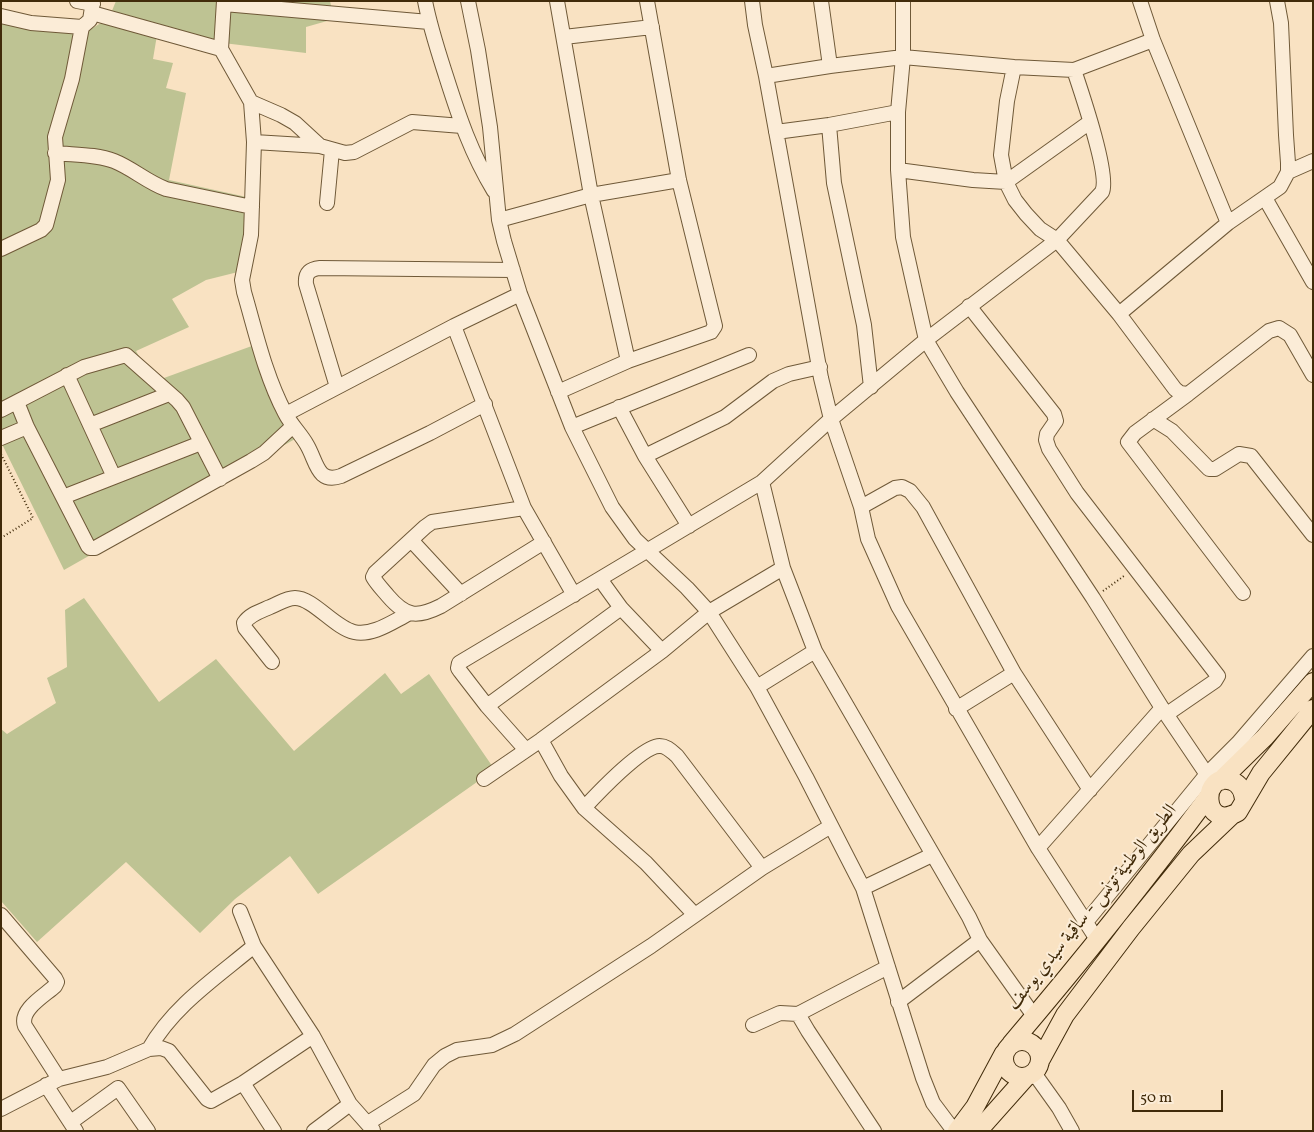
<!DOCTYPE html>
<meta charset="utf-8">
<style>
body{margin:0}
#map{position:relative;width:1314px;height:1132px;overflow:hidden;background:#f9e2c2;font-family:Vollkorn,serif}
canvas{display:block}
.frame{position:absolute;inset:0;border:2px solid #412b0a;pointer-events:none}
.scale{position:absolute;left:1132px;top:1090px;width:91px;height:22px;box-sizing:border-box;border:2px solid #412b0a;border-top:0;padding-left:6px;font-size:15px;line-height:18px;white-space:nowrap;color:#412b0a;-webkit-text-stroke:4px #fbecd7;paint-order:stroke}
</style>
<div id="map">
<canvas width="1314" height="1132"></canvas>
<div class="frame"></div>
<div class="scale">50 m</div>
</div>
<script>
const g = document.querySelector('canvas').getContext('2d');
g.lineJoin = 'round';
function paint(path, color) {
  g.fillStyle = color;
  g.fill(path, 'evenodd');
}
function trace(path, color, width, dash) {
  g.strokeStyle = color;
  g.lineWidth = width;
  g.lineCap = dash ? 'butt' : 'round';
  g.setLineDash(dash || []);
  g.stroke(path);
}
function label(font, color, halo, rows, align = 'center') {
  g.font = font + ' Vollkorn,Amiri,serif';
  g.lineWidth = 4;
  g.setLineDash([]);
  g.textBaseline = 'middle';
  g.strokeStyle = halo;
  g.fillStyle = color;
  for (const [text, x, y, turn = 0] of rows) {
    g.save();
    g.translate(x, y);
    g.rotate((+turn || 0) * Math.PI / 180);
    g.textAlign = isNaN(turn) ? turn : align;
    if (halo) g.strokeText(text, 0, 0);
    g.fillText(text, 0, 0);
    g.restore();
  }
}
const green = new Path2D(`
 M116,1h214l4,18 -28,8v26l-149,-18 -4,24 20,4 -7,25 20,5 -17,87 82,18 -13,74 -32,8 -34,19 17,28 -53,24 17,31 107,-39 35,96 -231,131 -63,-128v-426l90,13 18,-11z
 M84,598l75,104 57,-43 78,92 91,-78 16,21 28,-20 70,102 -22,6 -159,112 -28,-38 -55,43 -35,34 -74,-71 -89,80 -36,-41v-172l6,5 49,-31 -9,-25 20,-11 -2,-57z`);
const path = new Path2D(`
 M1,454l32,64 -32,20
 M1103,591l21,-15`);
const minor = new Path2D(`
 M77,1l16,3
 M224,1l-3,48 30,53 3,40 -3,93 -9,45 2,12c12,41 21,83 41,121 6,12 16,21 22,32 10,17 10,39 34,31l89,-43 55,-29
 M425,1c5,26 13,50 21,75 13,41 25,77 48,115
 M468,1l10,49 12,77 9,93 5,21 16,53 52,133 40,80 23,32 52,49 22,24 48,75 49,90 57,111 60,190 10,25 21,28
 M557,1l34,194 37,166
 M752,1l3,24 11,51 55,302 10,41 30,88 7,32 30,67 140,242 60,93
 M821,1l9,65
 M903,1v56l-5,55v58l5,67 23,103 31,52 136,206 69,110 52,77
 M1140,1l13,39 75,183
 M224,4l205,18
 M92,13l129,36
 M1,16l30,7 51,4 8,-7 3,-19
 M564,37l88,-10
 M1014,67l-7,34 -6,54 5,27 9,18 11,14 14,15 17,11 62,74 56,75 5,4 8,1 81,-63 10,-3 11,7 23,40
 M766,76l64,-10 73,-9 111,10 60,3 79,-30
 M251,102l30,13 14,8 25,23
 M829,125l5,58 30,142 7,62
 M776,132l53,-7 69,-13
 M254,142l66,4 25,7 9,-1 58,-30 50,4
 M55,153c19,2 41,1 59,8 18,7 33,21 52,28l86,18
 M898,170l75,10 33,2 84,-60
 M1288,172l25,-11
 M1265,198l48,84
 M327,203l5,-53
 M499,220l92,-25 88,-15
 M1,249l40,-19 5,-5 12,-45 -3,-43 17,-58 10,-52
 M969,306l85,108 2,7 -9,13 -1,6 3,9 28,44 141,183 -3,5 -48,33
 M1119,314l109,-91 52,-36 8,-15v-9l-2,-28 -5,-112 -4,-22
 M454,326l70,182 50,87
 M67,375l47,102
 M337,387l-31,-103c-1,-11 4,-15 14,-16l193,2
 M558,392l70,-31 83,-29 4,-6 -36,-146 -32,-179
 M1188,394l-53,39 -7,9 115,151
 M17,402l10,25 61,119 2,2h5l156,-87 13,-8 29,-27
 M619,407l26,49 44,70
 M1,410l83,-43 42,-12 51,45 6,7 37,72
 M286,414l168,-88 66,-32
 M1153,419l19,12 37,38h6l24,-15 12,2 62,79
 M90,425l79,-31
 M572,427l177,-72
 M1,438l26,-11
 M645,456l80,-39 48,-36 16,-7 31,-7
 M762,482l21,86 32,83 154,266 11,23 54,76
 M63,497l138,-54
 M861,507l34,-19 7,-1 8,4 13,16 91,166 76,117
 M524,508l-92,14 -7,5 -50,46 -2,4c4,7 10,13 15,19 18,21 29,22 53,10l103,-64
 M411,540l50,54
 M600,579l21,29 41,43
 M272,662l-27,-34 -1,-5c6,-9 17,-12 26,-16 8,-3 16,-9 25,-9 18,0 40,30 59,34 19,4 38,-10 54,-18
 M757,687l58,-36
 M487,706l134,-98
 M956,709l58,-36
 M541,740l20,36 23,32 62,55 48,51
 M526,750l-39,-44 -27,-35 -2,-3 1,-5 303,-181 69,-63 95,-79 131,-100 45,-48c8,-16 -21,-101 -28,-122
 M484,779l57,-39 121,-89 47,-39 74,-44
 M584,808c13,-14 59,-63 76,-62 7,0 12,6 17,10l85,112
 M1038,848l124,-140
 M863,888l69,-33
 M240,911l14,35 59,90 37,68 23,26
 M1,915l54,63 2,4 -2,4c-11,10 -36,24 -30,40l34,53
 M1086,922l121,-148 31,-31 75,-87
 M898,1002l82,-62
 M753,1025l27,-12 18,1
 M149,1049c24,-43 68,-72 105,-103
 M1034,1073l25,35 13,23
 M243,1083l31,48
 M46,1085l30,46
 M1,1109l58,-30 48,-12 42,-18 12,-1 8,3 38,48 4,2 32,-18 70,-47
 M71,1122l47,-34 30,43
 M368,1123l46,-29 20,-29 11,-9 12,-6 35,-5 23,-11 136,-88 111,-78 69,-42
 M314,1131l36,-27
 M874,1131l-66,-100 -10,-17 90,-47`);
const major = new Path2D(`
 M1220,781l45,-44 48,-55
 M1244,799c-1,-8 -4,-15 -12,-18 -32,-11 -30,52 6,31l23,-39 52,-64
 M1004 1059a18 18 0 1 1 36 0a18 18 0 1 1-36 0Z
 M1011,1044c68,-80 134,-162 197,-247
 M1041,1059l24,-44 66,-87 60,-74 41,-39
 M957,1131l18,-24 29,-54
 M978,1131l48,-54`);
const streetNames = [
 ["الطريق الوطنية تونس - ساقية سيدي يوسف",1093,908,-51]
];
paint(green, '#bec393');
trace(minor, '#6f5938', 16);
trace(major, '#412b0a', 20);
trace(path, '#412b0a', 2, [1, 2.5]);
trace(minor, '#fbecd7', 14);
trace(major, '#f9e2c2', 18);
label('19px', '#412b0a', '#fbecd7', streetNames);
</script>
